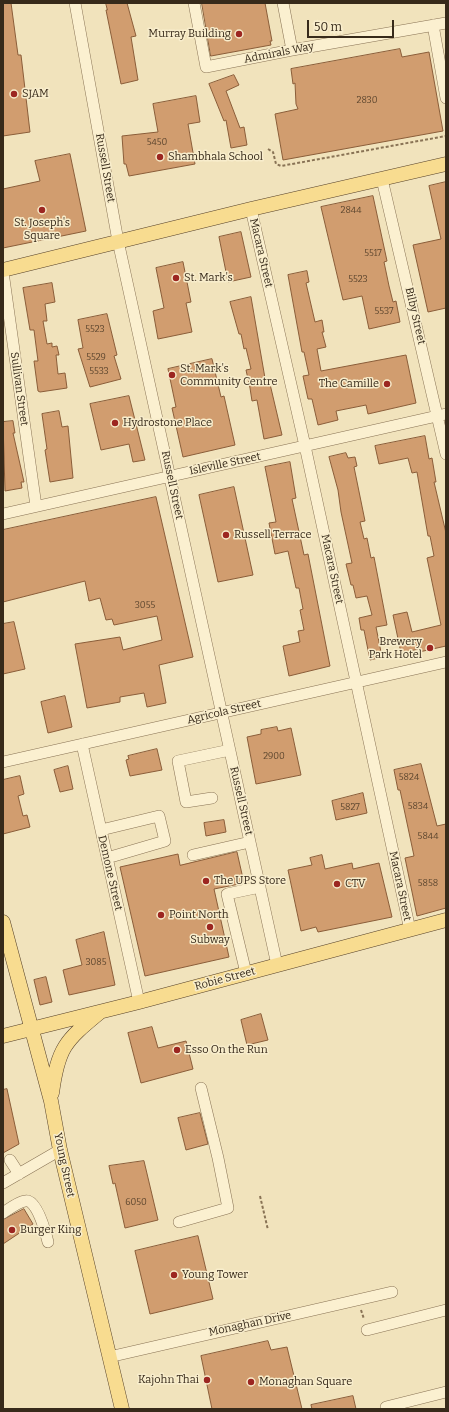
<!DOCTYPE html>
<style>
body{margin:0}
#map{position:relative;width:449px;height:1412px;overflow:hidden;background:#f1e3bc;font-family:Bitter,serif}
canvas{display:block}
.frame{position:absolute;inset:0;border:4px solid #372a1a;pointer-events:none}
.scale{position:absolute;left:307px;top:20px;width:87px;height:18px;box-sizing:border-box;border:2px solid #372a1a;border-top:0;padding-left:5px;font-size:12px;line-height:14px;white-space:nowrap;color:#372a1a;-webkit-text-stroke:3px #f8edcc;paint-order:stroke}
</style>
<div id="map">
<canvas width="449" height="1412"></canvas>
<div class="frame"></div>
<div class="scale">50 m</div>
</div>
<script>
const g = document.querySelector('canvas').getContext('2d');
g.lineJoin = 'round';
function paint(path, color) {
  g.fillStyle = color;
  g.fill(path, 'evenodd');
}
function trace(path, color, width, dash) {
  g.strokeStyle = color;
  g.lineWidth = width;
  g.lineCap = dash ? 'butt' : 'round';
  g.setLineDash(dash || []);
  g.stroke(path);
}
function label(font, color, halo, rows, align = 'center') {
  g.font = font + ' Bitter,serif';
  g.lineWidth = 3;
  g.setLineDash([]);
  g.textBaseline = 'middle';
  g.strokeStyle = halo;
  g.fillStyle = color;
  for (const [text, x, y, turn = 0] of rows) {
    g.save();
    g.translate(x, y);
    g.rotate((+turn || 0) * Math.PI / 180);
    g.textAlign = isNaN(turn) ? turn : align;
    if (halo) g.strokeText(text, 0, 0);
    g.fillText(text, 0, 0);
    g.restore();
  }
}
const building = new Path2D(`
 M3,3h8l7,52h3l9,77 -27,4z
 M106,3h21l9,33 -5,1 7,43 -17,4 -15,-74h1z
 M202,3h63l7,38h-2l1,4 -60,11z
 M400,49l2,8 27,-5 14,79 -160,29 -8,-46 23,-5 -2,-5 -1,-21 -2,1 -2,-15z
 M234,75l5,10 -13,6 14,37 4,-1 3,18 -16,3 -5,-28 -2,1 -15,-37z
 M196,96l4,26 -12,2 7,40 -66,12 -3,-12h-2l-2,-28 36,-4 -5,-28z
 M70,154l16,77 -83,17v-59l37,-8 -5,-20z
 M446,182v126l-18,4 -15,-67 28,-6 -12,-53z
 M373,196l14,65 -3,1 5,24 4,16 3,-1 4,21 -31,7 -7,-33 -19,4 -22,-93z
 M241,232l10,45 -23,5 -9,-45z
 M183,262l8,40 -5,1 6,29 -34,7 -5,-28 11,-3 -8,-40z
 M307,271l2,11 -3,1 9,39 7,-2 2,12h-2l4,15 -9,2 4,22 85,-16 10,48 -48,11 -2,-9 -30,6 2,9 -20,5 -6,-26h-4l-5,-23 6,-1 -5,-23h-2l-14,-77z
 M52,283l3,19 -10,2 2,17h-4l4,23 5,-1v4l5,-1 2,9h-3l2,19 7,-1 2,15 -27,4 -2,-1 -4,-30h4l-4,-31h-4l-7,-42z
 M251,297l15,87h4l12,51 -18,4 -7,-39 -5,1 -2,-13 -4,-18 5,-1 -5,-21 -2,1 -3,-15h-2l-9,-32z
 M107,314l10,41 -3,1 7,23 -31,8 -12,-38 5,-1 -5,-28z
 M212,359l9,38 3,-1 11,49 -52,12 -11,-49 4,-1 -8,-38z
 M129,396l16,64 -12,2 -4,-18 -28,6 -11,-46z
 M59,411l3,16 6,-1 5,52 -23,4 -5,-32 2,-1 -5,-35z
 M13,421l2,12h-2l11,49h-3l1,6 -17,3 -2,-69z
 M425,436l4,23 3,-1 4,24h-2l12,51v113l-27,6v-3l-18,4 -8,-38 14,-3 5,20 29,-7 -14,-67 7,-2 -4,-20h-2l-11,-64 -5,1 -4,-15 -29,6 -4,-18z
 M346,453l2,5 7,-1 2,9 -3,1 11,54 -5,1 4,17 3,-1 4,20 3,-1 13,68 -11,2 6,30 -12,3 -6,-30h-3l-2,-12 13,-3 -5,-19 -11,2 -3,-13h-2l-5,-21 6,-1 -11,-51 -3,-22 -9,-33z
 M290,462l6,36 -4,1 12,56 4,-1 22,112 -41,10 -6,-30 17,-4 -2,-11 6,-1 -4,-20 3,-1 -4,-21h-3l-8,-37 -13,3 -6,-31 7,-1 -11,-55z
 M234,487l19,88 -35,7 -19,-87z
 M156,497l37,160 -34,8 7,38 -19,4 -3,-14 -24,4v5l-33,6 -12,-64 45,-7 3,13 39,-10 -5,-24 -43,9 -2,-6 -6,1 -6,-22 -11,3 -4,-20 -82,21v-72z
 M14,622l11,47 -22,5v-50z
 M65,696l7,31 -24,6 -7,-31z
 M277,727l1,4 13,-3 10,47 -45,9 -9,-47 14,-3v-4z
 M157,749l5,21 -32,6 -4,-16 3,-1 -1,-3z
 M421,764l16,62 9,-2v84l-29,8 -12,-58 9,-2 -14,-66h-2l-4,-20z
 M68,766l5,23 -13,3 -6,-22z
 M20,776l4,18 -6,2 5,20 4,-1 3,12 -27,7v-54z
 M363,793l4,20 -31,7 -4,-19z
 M224,820l2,12 -20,4 -2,-13z
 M237,852l7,31 -30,6 15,68 -84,19 -25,-109 58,-13 2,11z
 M322,855l3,14 27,-6 1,6 26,-6 13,54 -74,15 -2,-5 -15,4 -13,-61 24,-5 -2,-7z
 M104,932l11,53 -46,10 -6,-25 19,-5 -6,-25z
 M46,977l6,25 -12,3 -6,-25z
 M261,1014l7,26 -21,5 -6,-25z
 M152,1027l6,21 28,-7 7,28 -52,14 -13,-50z
 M7,1089l12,55 -16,9v-63z
 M200,1113l8,31 -22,6 -8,-32z
 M144,1161l14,59 -33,8 -10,-45 -2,1 -4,-18z
 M24,1209l9,15 -30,20v-24z
 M198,1236l15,63 -63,15 -15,-63z
 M268,1341l3,9 16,-3 15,62h-90l-11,-53z
 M353,1396l3,13h-44l-1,-4z`);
const path = new Path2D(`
 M268,149l5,3 3,12 5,2 165,-30
 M260,1196l8,34
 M361,1310l3,9`);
const minor = new Path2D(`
 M75,3l43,238 159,724
 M194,3l12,64 86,-17 154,-27
 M283,3l9,47
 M433,25l13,73
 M382,179l64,275
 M251,209l54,237 105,484
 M3,272l33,234
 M3,514l443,-100
 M82,744l57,258
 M3,762l443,-100
 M212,798l-26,4 -8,-41 52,-11
 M101,830l58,-14 6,25 -58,17
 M193,855l57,-13
 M246,973l-19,-79 33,-7
 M10,1160l9,14
 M3,1183l57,-33
 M3,1213c6,-4 15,-11 22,-12 12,-3 21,33 23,41
 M179,1222l49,-14 -10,-50 -17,-70
 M367,1330l79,-20
 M109,1357l283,-65
 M386,1407l60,-15`);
const major = new Path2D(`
 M3,270l248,-61 195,-45
 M3,922l48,179 9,49 62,259
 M3,1036l136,-34 307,-82
 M52,1093c6,-45 13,-52 47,-80`);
const markers = [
 [239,34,4,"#9c2621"],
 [14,94,4,"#9c2621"],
 [160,157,4,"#9c2621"],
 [42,210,4,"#9c2621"],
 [176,278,4,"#9c2621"],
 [172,375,4,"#9c2621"],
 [387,384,4,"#9c2621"],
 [115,423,4,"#9c2621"],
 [226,535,4,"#9c2621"],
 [430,648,4,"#9c2621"],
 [206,881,4,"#9c2621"],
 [337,884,4,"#9c2621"],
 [161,915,4,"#9c2621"],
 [210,927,4,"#9c2621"],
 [177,1050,4,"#9c2621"],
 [12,1230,4,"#9c2621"],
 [174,1275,4,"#9c2621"],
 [207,1380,4,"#9c2621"],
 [251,1382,4,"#9c2621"]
];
const numberNames = [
 ["2830",367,100],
 ["5450",157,142],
 ["2844",351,210],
 ["5517",373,253],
 ["5523",358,279],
 ["5537",384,311],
 ["5523",95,329],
 ["5529",96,357],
 ["5533",99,371],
 ["3055",145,605],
 ["2900",274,756],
 ["5824",409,777],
 ["5834",418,806],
 ["5827",350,807],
 ["5844",428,836],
 ["5858",428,883],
 ["3085",96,962],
 ["6050",136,1202]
];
const poiNames = [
 ["Murray Building",231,34,"right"],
 ["SJAM",22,94],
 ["Shambhala School",168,157],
 ["St. Joseph's",42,223,"center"],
 ["Square",42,236,"center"],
 ["St. Mark's",184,278],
 ["St. Mark's",180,369],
 ["Community Centre",180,382],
 ["The Camille",379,384,"right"],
 ["Hydrostone Place",123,423],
 ["Russell Terrace",234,535],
 ["Brewery",422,642,"right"],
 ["Park Hotel",422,655,"right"],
 ["The UPS Store",214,881],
 ["CTV",345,884],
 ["Point North",169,915],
 ["Subway",210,940,"center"],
 ["Esso On the Run",185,1050],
 ["Burger King",20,1230],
 ["Young Tower",182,1275],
 ["Kajohn Thai",199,1380,"right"],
 ["Monaghan Square",259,1382]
];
const streetNames = [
 ["Admirals Way",279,53,-11],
 ["Russell Street",105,168,80],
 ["Macara Street",261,253,77],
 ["Bilby Street",415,316,77],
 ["Sullivan Street",19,389,82],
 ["Isleville Street",225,464,-12],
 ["Russell Street",172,485,78],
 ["Macara Street",332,569,78],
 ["Agricola Street",224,712,-13],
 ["Russell Street",241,801,77],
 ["Demone Street",110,873,77],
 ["Macara Street",400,886,78],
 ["Robie Street",225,979,-15],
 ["Young Street",64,1165,78],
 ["Monaghan Drive",250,1324,-12]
];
paint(building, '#d19d6f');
trace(building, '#8a5d39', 1);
trace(minor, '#897355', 12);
trace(major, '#56412a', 15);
trace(path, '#897355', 2, [3, 2]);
trace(minor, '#fbf0d0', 11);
trace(major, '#f8dc90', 14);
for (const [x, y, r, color] of markers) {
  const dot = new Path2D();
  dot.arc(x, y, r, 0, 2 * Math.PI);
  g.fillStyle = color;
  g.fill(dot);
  trace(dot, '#f8edcc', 1.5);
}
label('9px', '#5e472f', null, numberNames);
label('11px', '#372a1a', '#f8edcc', poiNames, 'left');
label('11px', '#372a1a', '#f8edcc', streetNames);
</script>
